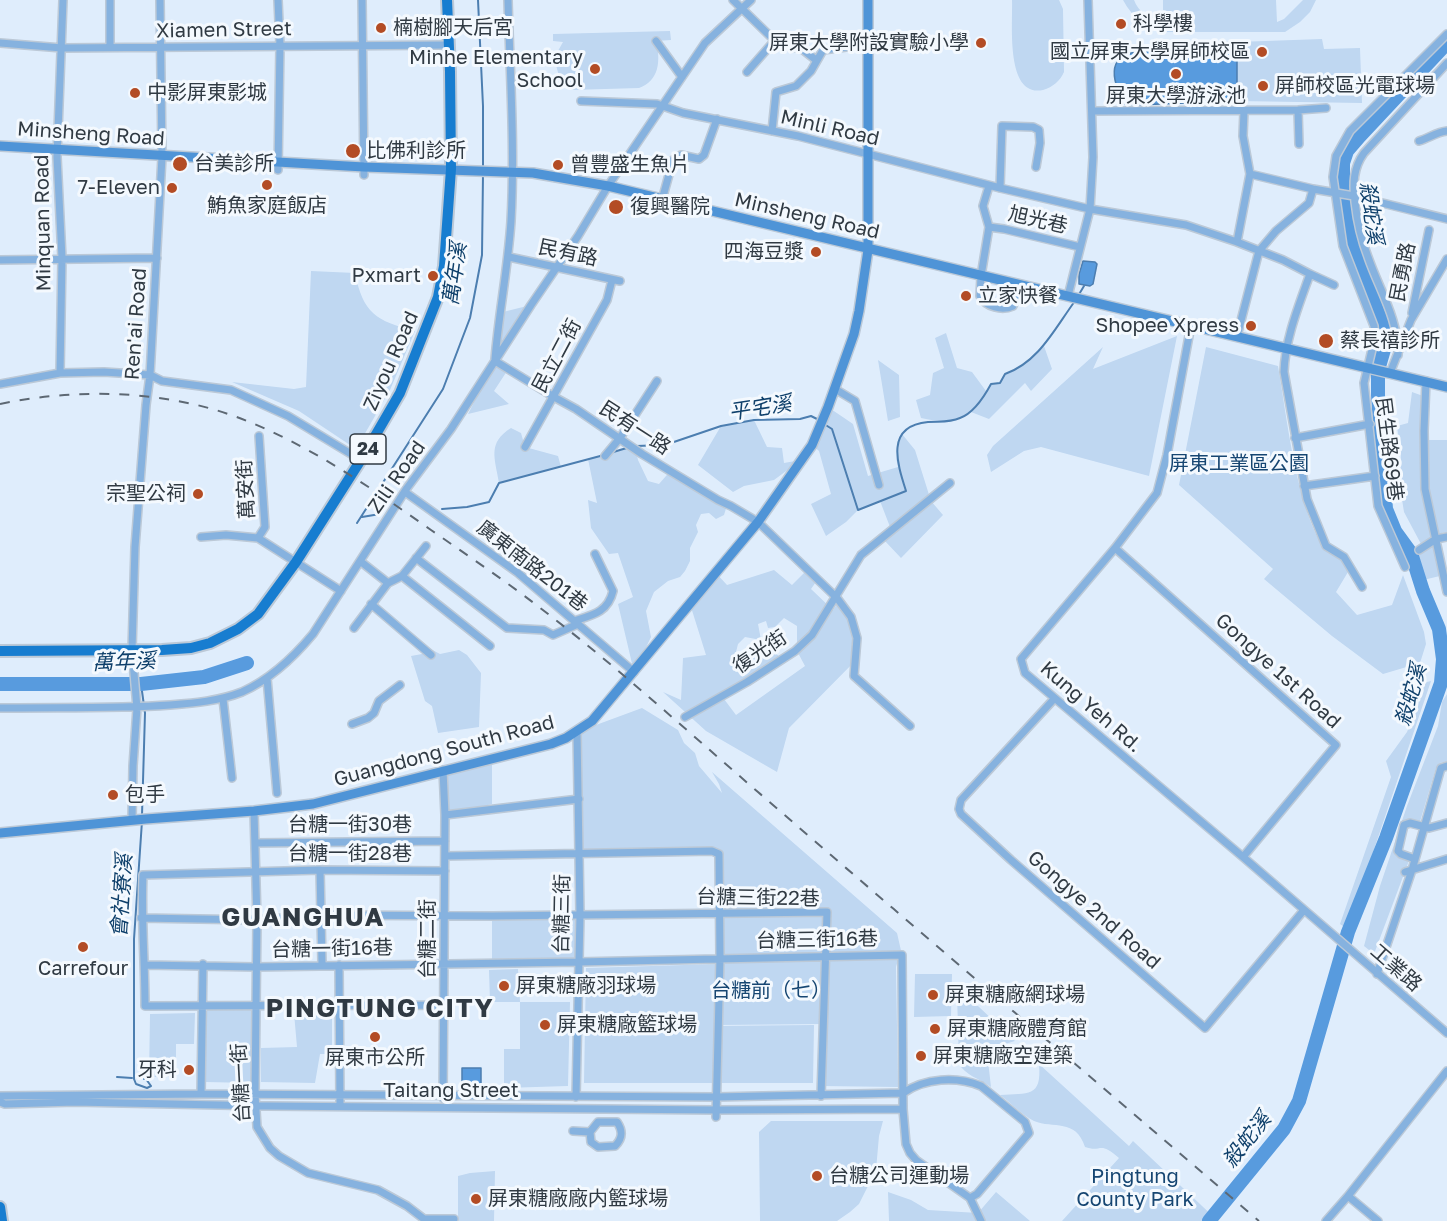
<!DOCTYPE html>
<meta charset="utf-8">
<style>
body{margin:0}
canvas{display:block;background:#dfedfc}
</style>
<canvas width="1447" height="1221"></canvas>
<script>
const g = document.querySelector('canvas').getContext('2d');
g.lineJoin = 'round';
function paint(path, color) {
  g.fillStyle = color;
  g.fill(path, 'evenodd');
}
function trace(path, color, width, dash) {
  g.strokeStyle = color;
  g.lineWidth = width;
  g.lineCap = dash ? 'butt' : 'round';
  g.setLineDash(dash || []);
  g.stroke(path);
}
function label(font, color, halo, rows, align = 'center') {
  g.font = font + ' "Golos Text","Noto Sans TC",sans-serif';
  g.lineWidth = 6;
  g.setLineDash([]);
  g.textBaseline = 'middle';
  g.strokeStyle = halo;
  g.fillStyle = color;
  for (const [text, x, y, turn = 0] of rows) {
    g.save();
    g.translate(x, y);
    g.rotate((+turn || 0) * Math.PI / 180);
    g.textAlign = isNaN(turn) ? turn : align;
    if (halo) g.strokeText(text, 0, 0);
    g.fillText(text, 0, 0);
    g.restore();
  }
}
const green = new Path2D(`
 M1012,0h47l4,9 1,63c-4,9 -11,15 -21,18 -38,8 -30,-67 -31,-90z
 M1123,0h11c4,12 17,20 29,23v-23h113l1,22 7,-3 19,-19h13l-6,12 -10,10 -15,10h-120c-20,-4 -32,-14 -42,-32z
 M670,31l1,9 -15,1c5,20 3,40 -17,47l-68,2 -12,-14 -5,-18 9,-16 -10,-1v-7z
 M1322,39l2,10 36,-1 2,55 -125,-2v-59z
 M311,271l44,2c8,40 21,48 60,58l-25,59 -34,59 -57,-38 -67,-29 62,7 12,-2z
 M531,305l-36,56 14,7 -15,23 15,13 -41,10 26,-51 5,-50z
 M946,333l11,35 15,4 14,19 5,-7 9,-1 5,-9 15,-7 24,-21 8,23 -21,22 -6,-8 -36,36 -18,-7c-20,11 -28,11 -50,6l-5,-18 14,-5 3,-22 11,-5 -9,-30z
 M1177,336l-28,140 -108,-29 -17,4 -33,21 -4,-17 6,-9 110,-99 -10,22z
 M1206,347l72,19c9,52 17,130 42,176 6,9 16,10 22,17 2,4 4,9 6,13l-12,20 21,23 35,-10 11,-30 21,57 2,12 -6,19 -37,11 -51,-38 -68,-57 9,-10 -94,-84z
 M878,360l21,15 1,42 -12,4z
 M1412,392l11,4v44h24v92l-11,2 8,41 -25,6 -11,-22 13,-15 -17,-32 -4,-25 1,-33 -4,-28 11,-3z
 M828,407l25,17 15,52 30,-9c-3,-11 -2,-23 4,-33l13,16 16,51 12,14 -42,43 -17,-18 8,-8 -12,-31 -22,9 -12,12 -20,14 -15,-32 20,-10 -12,-43 -7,-6z
 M754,420l13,27 15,1 2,15 17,-3 -27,20 -30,6 -11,6 -35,-27 23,-39z
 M511,428l10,5 4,14 33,9 3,11 -62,16c-4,-25 -12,-40 12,-55z
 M635,446l3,14 10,21 11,3 14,-16 55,34 -4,13 -8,4 -7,-6 -8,1 -5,11 2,7 -8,16v13l-5,10 -5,6 -12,4 -14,11 -8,19 5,26 -17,35 -16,-68 15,-7 -15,-44 -9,1 -18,-26 -3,-28 9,3 -9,-44z
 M808,569l10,10 -7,10 22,21 7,-10 19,43 1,13 -71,72 -12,44 -71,-41 -43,-39 18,8 2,-42 23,-3 -16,-51 26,-31 11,12 47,-15 18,15zM784,618l13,8v25l8,15 -69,49 -12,-16 60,-40 -8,-5 -25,-5 -8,11 -8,-4 3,-12 7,-7 16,3 -3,-16 8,-3 2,7 7,-1z
 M425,646l15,8 19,-4 8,5 14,18 -2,54 -41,6 -6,-27 -7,-5 -14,-45 11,-2z
 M1431,681l-84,248 -7,-5 51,-147 -5,-16 21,-29 11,-27 -16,-17z
 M1447,694v67l-7,2 -4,5 -17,57 -13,-2 -8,27 12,8 -36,96 -10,-8 16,-60 27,-80 31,-80 4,-24z
 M642,708l36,22 6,13 11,10 4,13 23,27 -3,-9 -7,-12 185,161 5,22 -4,5 -2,7 2,120 -77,-1 2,-62 -106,1 2,-171 -139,-1 -3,-121z
 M492,763v41l-47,11 -2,-45z
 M580,915l-2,47 -86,1v-47z
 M718,964l-2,62 98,-1 -1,58h-229l2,-115z
 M518,969l2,33h50l-2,84 -64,2v-39h16v-47h-30l-1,-32z
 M915,974h37l-1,42 -37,1z
 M960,989l55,52 -27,8 -1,3 4,35c-11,-8 -26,-12 -32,-23l-2,-71z
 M207,1010h45v73l-47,-1z
 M195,1013l-1,31h-18v33h-27l1,-63z
 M294,1013h38v41h-12l-5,29 -54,-1v-34l36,-1z
 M1039,1064l90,82 4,-5 85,80h-156l57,-63c-20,-18 -17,-5 -34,-11 -9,-29 -32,-18 -51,-26 -12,-6 -23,-18 -34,-26 28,-2 42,3 39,-31z
 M771,1121h112l-4,15 -3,34 -17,34 -9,8 -13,9h-77l-1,-89z
 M495,1171l-1,50h-36v-45l12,-3z
 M888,1192l23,8 17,10 50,3 18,-21 34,29h-141z`);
const water = new Path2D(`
 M1237,42v59l-101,4 -16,-2c1,-15 -3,-12 -5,-23 -6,-30 24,-29 44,-30v-6z
 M1083,261l12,1 2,2 -4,20 -3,2 -11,-2v-10z
 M462,1068h19v17h-19z`);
const stream = new Path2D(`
 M478,0l5,106v62
 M1078,296l6,-10
 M824,424l8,5 26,81 48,-19c-9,-28 -21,-65 22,-69 11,-1 21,1 32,-4 14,-5 24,-21 31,-34l9,-1 5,-9c34,-12 50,-46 70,-73
 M636,446l29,-1 56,-19 33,-6 46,-1 11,-3 8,4
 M610,453l20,-6
 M442,509l25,-2 22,-5 10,-19 105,-28
 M362,517l18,-3
 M357,523l86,-134 27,-71 12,-63 1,-81
 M141,684l4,29 -3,102
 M142,821l-8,118v140l2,5 11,4 4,-2 -5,-7h-2
 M117,1077l15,1`);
const river = new Path2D(`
 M0,684h141l63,-7 43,-14
 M1209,1221l75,-92 15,-28 49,-169 38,-94 55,-155 2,-24 -4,-30 -16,-38 -12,-38 -16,-22 -9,-22 -8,-114v-25l7,-24 -1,-18 -32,-83 -9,-53v-29l4,-12 13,-15 87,-93`);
const street = new Path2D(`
 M110,0v47
 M362,0l2,175
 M733,0l37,36 23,11 9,2 14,11
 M656,41l26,36
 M0,43l62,5 387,-3
 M747,72l29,-33
 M581,101l76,3 26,9 115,23 202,52 90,21 96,16 51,17 46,18 27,14c-11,31 -25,65 -26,98l23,127 19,47 18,11 18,30
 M1298,110l1,34
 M1092,111l206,-1 28,-2
 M772,131l4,-39 20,-6 15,-15 12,-21 46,-6
 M1419,141c10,-3 18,-9 28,-10
 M278,170l2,-125 -2,-45
 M1250,174l63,15 41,7 93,23
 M989,186l-6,20 6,21 -8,49 -1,20c6,11 22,15 33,10l7,-21
 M1000,188l2,-62 31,1 6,3 1,13 -4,24
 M662,200l11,-40 8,-5 18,4 5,-4 13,-36
 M989,227l15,2 76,18
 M1237,242l13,-68 -7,-38 1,-25
 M509,257l111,24
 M0,260l157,-2
 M1310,274l24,11
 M1068,296l22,-87 3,-52 -5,-157
 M1412,313l17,-83
 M1191,325l-24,130 -10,38 -42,55 -94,111 4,14 218,184 204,176
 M1237,336l22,-85 17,-20 33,-28 4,-14
 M1398,355c1,-35 -19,-66 -30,-98 -7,-18 -11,-37 -13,-55 -2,-18 -2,-34 9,-49l83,-90
 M495,359c4,-47 13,-91 16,-138 4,-73 -1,-147 -3,-221
 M495,361l59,36 22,12 66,45 76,46 13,6 27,16 79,76 14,19 6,21 -3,38 56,50
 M60,373l2,-115 -5,-101 6,-157
 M1390,373l21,-53 36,-61
 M1426,381l-2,50 1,58 22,103
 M0,384l60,-11 44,-1 46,3 12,6 69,9 57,26 73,44
 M835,389l20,12 24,84
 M1295,438l75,-14
 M525,447l82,-147 5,-20
 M605,456l15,-18 37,-57
 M1304,486l71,-10
 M405,492l113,81 116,99
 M201,537l25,-2 32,3 83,53
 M258,538l7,-11 -6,-91
 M1115,548l221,197 -93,112
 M1419,550l17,-11 11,-2
 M416,558l91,70 37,2 9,5 25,-11
 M360,561l28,22
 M1405,567l-27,-61 -14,-123 11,-46 -1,-11 -31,-80 -10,-69 3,-21 14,-25 97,-97
 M402,576l88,70
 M371,604l60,51
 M574,621c19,-6 34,-9 39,-30l-18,-37
 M354,628l34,-45 14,-7 24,-30
 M267,678l10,115
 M223,699l9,79
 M1054,699l-93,101 -2,9 2,5 50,46 194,168 99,-118
 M0,708c57,-1 113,1 170,-3 25,-2 49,-4 72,-13 29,-13 51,-34 71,-58l94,-146 44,-59 80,-124 47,-69 30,-50 97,-143 46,-43
 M685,717l62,-35 48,-31 17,-16 49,-80 89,-72
 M352,724l16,-6 6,-5 5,-12 21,-16
 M443,770l2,45 -2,283
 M254,811l3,109 -2,174 2,33 13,21 9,8 29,17 70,17 29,16 17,13h30
 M445,815l134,-16
 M132,820l1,-54 4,-58 -5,-58 3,-103 11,-142 4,-30 12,-218 -2,-157
 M255,843l190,-2
 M445,856l267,-5 7,3 1,104 -4,159
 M1415,859l-14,-5 -3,-3 6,-26 6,-2 19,5 18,-5
 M320,870l2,94
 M1405,872l42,-13
 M141,918l116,2 64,-5 171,1 335,-4 -6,184
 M145,965l111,2 322,-5 324,-7 1,154 3,35 4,9 6,7 54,38 7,-4 52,-61 -4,-11 -44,-36c-25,-10 -56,-8 -78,7
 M339,965l1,141
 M1377,974l35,-104 29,-102 6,-2
 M444,1005l-299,1c0,-44 -4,-87 -2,-131l177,-5 125,1
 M201,1094l2,-130
 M0,1096l201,-2 515,3 187,-4
 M576,1097l4,-182 -3,-183
 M0,1102l5,2 70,-2 192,4 449,4 187,-1
 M573,1131l17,1 1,10 7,5 17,-1c8,-8 8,-15 2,-24h-19l-8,10
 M970,1198l11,23
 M1326,1221l22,-25
 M1378,1221l-30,-25 99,-125`);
const secondary = new Path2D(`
 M0,146l364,21 169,6 75,13 839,201
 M0,833l146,-14 108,-8 59,-7 238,-60 15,-6 26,-17 166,-199 54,-77 16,-38 26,-73 5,-23 9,-61v-250`);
const primary = new Path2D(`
 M0,651l162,-1 29,-2 19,-5 28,-14 20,-15 38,-52 68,-107 36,-62 38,-96 6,-31 7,-97 -1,-97 -3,-72
 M0,1207l2,14`);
const rail = new Path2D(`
 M0,404c82,-17 174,-14 252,19 65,27 122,67 179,107 36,25 73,50 108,77 76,58 147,123 219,185 166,144 334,286 501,429`);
const markers = [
 [1121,24,6,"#b34c25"],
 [381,28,6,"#b34c25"],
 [981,43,6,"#b34c25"],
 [1262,52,6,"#b34c25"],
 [595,69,6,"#b34c25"],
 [1176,74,6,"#b34c25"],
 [1263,86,6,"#b34c25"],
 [135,93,6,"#b34c25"],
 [353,151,8,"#b34c25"],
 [180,164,8,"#b34c25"],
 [558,165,6,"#b34c25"],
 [267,185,6,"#b34c25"],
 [172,188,6,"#b34c25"],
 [616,207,8,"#b34c25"],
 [816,252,6,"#b34c25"],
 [433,276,6,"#b34c25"],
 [966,296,6,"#b34c25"],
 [1251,326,6,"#b34c25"],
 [1326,341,8,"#b34c25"],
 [198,494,6,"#b34c25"],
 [113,795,6,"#b34c25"],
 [83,947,6,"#b34c25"],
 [504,986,6,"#b34c25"],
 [933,995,6,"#b34c25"],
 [545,1025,6,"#b34c25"],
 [935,1029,6,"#b34c25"],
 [375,1037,6,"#b34c25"],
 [921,1056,6,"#b34c25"],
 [189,1070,6,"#b34c25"],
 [817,1176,6,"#b34c25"],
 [476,1199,6,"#b34c25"]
];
const shields = [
 [368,449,36]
];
const shieldNames = [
 ["24",368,449]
];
const poiNames = [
 ["科學樓",1133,24],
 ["楠樹腳天后宮",393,28],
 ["屏東大學附設實驗小學",969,43,"right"],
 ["國立屏東大學屏師校區",1250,52,"right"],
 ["Minhe Elementary",583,58,"right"],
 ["School",583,81,"right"],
 ["屏師校區光電球場",1275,86],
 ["中影屏東影城",147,93],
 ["屏東大學游泳池",1176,96,"center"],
 ["比佛利診所",366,151],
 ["台美診所",194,164],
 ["曾豐盛生魚片",570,165],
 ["7-Eleven",160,188,"right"],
 ["鮪魚家庭飯店",267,206,"center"],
 ["復興醫院",630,207],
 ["四海豆漿",804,252,"right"],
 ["Pxmart",421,276,"right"],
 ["立家快餐",978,296],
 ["Shopee Xpress",1239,326,"right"],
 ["蔡長禧診所",1340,341],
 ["宗聖公祠",186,494,"right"],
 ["包手",125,795],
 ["Carrefour",83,969,"center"],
 ["屏東糖廠羽球場",516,986],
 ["屏東糖廠網球場",945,995],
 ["屏東糖廠籃球場",557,1025],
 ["屏東糖廠體育館",947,1029],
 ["屏東糖廠空建築",933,1056],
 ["屏東市公所",375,1058,"center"],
 ["牙科",177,1070,"right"],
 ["台糖公司運動場",829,1176],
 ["屏東糖廠廠内籃球場",488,1199]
];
const streetNames = [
 ["Xiamen Street",224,30,-1],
 ["Minli Road",830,128,13],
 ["Minsheng Road",91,134,4],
 ["Minsheng Road",807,216,13],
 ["旭光巷",1038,220,13],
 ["Minquan Road",43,223,-91],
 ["民有路",568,253,12],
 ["民勇路",1403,272,-79],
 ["Ren'ai Road",136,324,-86],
 ["民立二街",557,356,-62],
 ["Ziyou Road",391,361,-66],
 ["民有一路",635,428,33],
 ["民生路69巷",1389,449,83],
 ["Zili Road",397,477,-55],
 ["萬安街",246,489,-93],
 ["廣東南路201巷",532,566,38],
 ["復光街",760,652,-34],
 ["Gongye 1st Road",1278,671,42],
 ["Kung Yeh Rd.",1091,707,41],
 ["Guangdong South Road",444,751,-15],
 ["台糖一街30巷",350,825],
 ["台糖一街28巷",350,854],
 ["台糖三街22巷",758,898,1],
 ["Gongye 2nd Road",1094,910,41],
 ["台糖三街",562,914,-89],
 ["台糖二街",428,939,-90],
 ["台糖三街16巷",817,940,-1],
 ["台糖一街16巷",332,949,-1],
 ["工業路",1396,968,41],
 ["台糖一街",241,1083,-93],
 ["Taitang Street",451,1091]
];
const parkNames = [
 ["屏東工業區公園",1239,464],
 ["台糖前（七）",771,991],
 ["Pingtung",1135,1177],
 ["County Park",1135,1200]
];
const waterNames = [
 ["殺蛇溪",1371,213,82],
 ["萬年溪",455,274,-82],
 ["平宅溪",760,408,-9],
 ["萬年溪",124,662,-2],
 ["殺蛇溪",1411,695,-74],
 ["會社寮溪",122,896,-86],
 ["殺蛇溪",1247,1140,-52]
];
const districtNames = [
 ["GUANGHUA",303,918],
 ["PINGTUNG CITY",380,1009]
];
paint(green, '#bfd7f1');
paint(water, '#589bde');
trace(water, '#4c7eb0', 1.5);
trace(stream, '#4c7eb0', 2);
trace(river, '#589bde', 14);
trace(street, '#bcc9d7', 10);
trace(secondary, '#bcc9d7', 12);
trace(primary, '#bcc9d7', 14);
trace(street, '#86b2df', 7);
trace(secondary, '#4f94d7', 9);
trace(primary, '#177dd0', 10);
trace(rail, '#5d6873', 2, [10, 10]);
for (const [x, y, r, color] of markers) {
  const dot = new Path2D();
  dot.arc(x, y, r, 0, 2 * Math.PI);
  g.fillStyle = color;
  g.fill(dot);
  trace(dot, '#f4f9fe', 2);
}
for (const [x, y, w] of shields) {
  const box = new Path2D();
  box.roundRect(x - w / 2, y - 15, w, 30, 4.5);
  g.fillStyle = '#f4f9fe';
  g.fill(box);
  trace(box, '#303a43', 1.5);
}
label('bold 18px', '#303a43', null, shieldNames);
label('20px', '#303a43', '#f4f9fe', poiNames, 'left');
label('20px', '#303a43', '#f4f9fe', streetNames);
label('20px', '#164672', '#f4f9fe', parkNames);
label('italic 21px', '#0f406b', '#f4f9fe', waterNames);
g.letterSpacing = '1.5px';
label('bold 26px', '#303a43', '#f4f9fe', districtNames);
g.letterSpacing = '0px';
</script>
